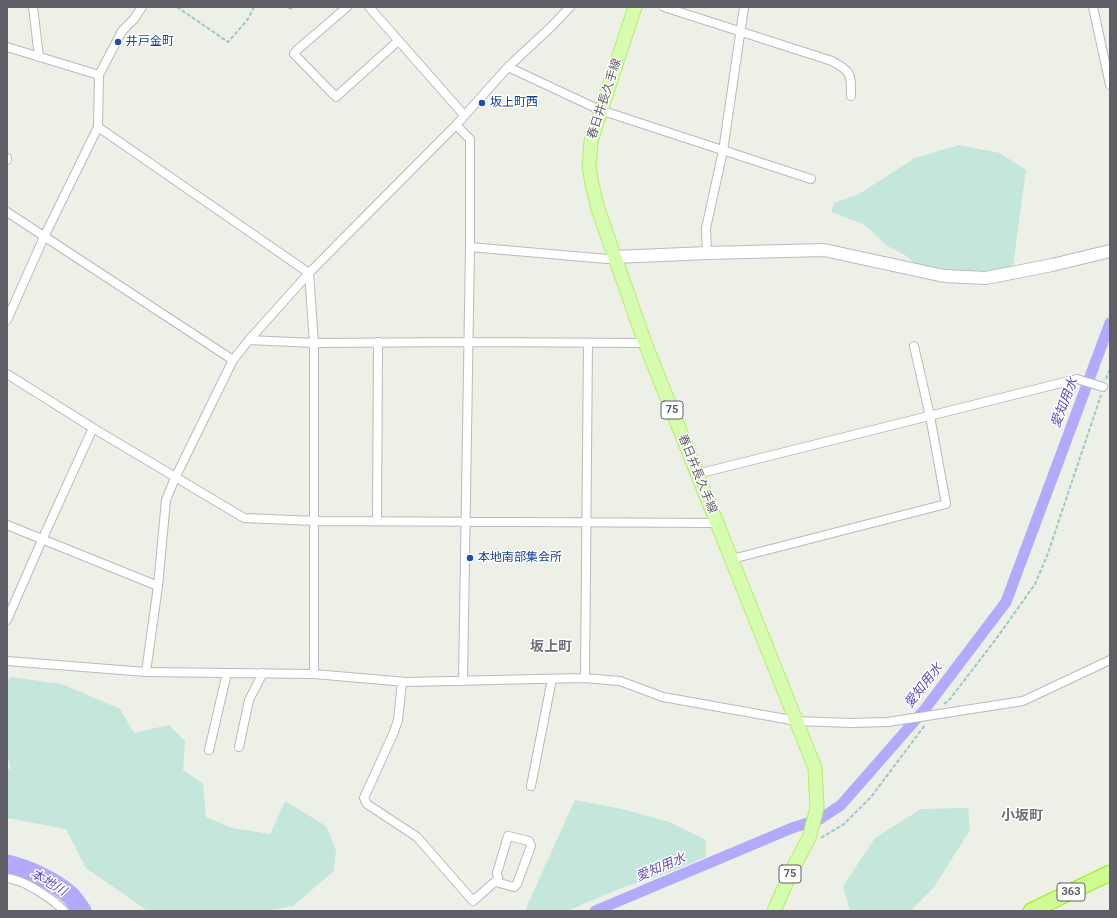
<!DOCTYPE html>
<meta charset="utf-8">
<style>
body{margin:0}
#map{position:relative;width:1117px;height:918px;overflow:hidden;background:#ecf0e7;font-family:Roboto,sans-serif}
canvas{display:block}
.frame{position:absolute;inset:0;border:8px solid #605e66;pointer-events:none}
</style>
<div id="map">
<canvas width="1117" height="918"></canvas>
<div class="frame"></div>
</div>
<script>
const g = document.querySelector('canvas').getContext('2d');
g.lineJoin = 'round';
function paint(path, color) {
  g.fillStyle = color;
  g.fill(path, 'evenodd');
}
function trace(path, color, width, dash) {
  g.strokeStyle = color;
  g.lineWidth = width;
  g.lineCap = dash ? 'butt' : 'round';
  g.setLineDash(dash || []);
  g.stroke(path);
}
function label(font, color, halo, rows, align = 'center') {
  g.font = font + ' Roboto,"Noto Sans JP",sans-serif';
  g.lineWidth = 3;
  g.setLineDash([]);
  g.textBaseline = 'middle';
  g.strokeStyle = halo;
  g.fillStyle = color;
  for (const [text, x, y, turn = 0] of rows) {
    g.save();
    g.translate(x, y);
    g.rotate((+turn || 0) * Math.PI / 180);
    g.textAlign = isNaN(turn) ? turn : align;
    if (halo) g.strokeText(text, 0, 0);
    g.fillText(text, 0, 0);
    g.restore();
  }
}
const green = new Path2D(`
 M959,145l41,8 26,17 -13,96 -26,6 -36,-2 -34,-5 -12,-10 -18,-9 -22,-21 -34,-13 3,-9 25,-9 56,-36z
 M11,677l51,7 58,25 14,24 35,-8 16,16 -2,29 20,14 3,33 26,11 38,6 15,-33 41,25 10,24 -2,21 -41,35 -28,5h-117l-62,-43 -20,-39 -59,-11v-48l4,-2 -4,-13v-73z
 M575,800l47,9 47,13 37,18v17l-39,16 -46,15 -54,23h-40l-1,-3z
 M968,808l2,22 -36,57 -24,24h-60l-7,-25 32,-48 46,-29z`);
const canal = new Path2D(`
 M595,911l197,-83 28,-9 21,-14 84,-96 81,-107 104,-279`);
const river = new Path2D(`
 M7,864c21,5 48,17 64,32 4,5 8,10 11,15`);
const path = new Path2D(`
 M177,7l51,35 20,-23 6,-12
 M288,7l4,2
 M1106,379l4,-10
 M944,704l6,-5 46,-60 39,-55 12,-28 54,-161
 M821,838l23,-14 27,-27 54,-72`);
const street = new Path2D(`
 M33,7l6,50
 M347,7l-50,43 -3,4 42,43 62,-56
 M369,7l95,108
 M664,7l168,54c20,11 19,13 19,35
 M1093,7l17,78
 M7,47l92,28
 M508,67l92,43 211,69
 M456,125l14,14v108l-7,434
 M98,127l211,146
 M7,158v2
 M7,212l226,148
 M470,247l137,12 8,-2
 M707,253l-1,-25 17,-77 21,-144
 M309,273l5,70v331
 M7,320l37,-83 54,-110 1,-52 23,-44 12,-12 8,-12
 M249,340l65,3 155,-1 176,1
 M7,374l86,54 151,90 71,3 402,2
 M697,474l380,-95 26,8
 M377,521l1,-179
 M7,525l151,61
 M732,559l214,-55 -16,-88 -16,-70
 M7,620l35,-80 51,-112
 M7,661l139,11 168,2 92,8 177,-4 37,3 43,16 134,24 54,2 37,-1 135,-21 87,-41
 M146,672l12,-86 8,-86 9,-22 58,-118 16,-20 60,-67 147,-148 52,-58 44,-41 18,-19
 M585,678l3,-335
 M402,682l-4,38 -4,12 -30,66 3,6 50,33 56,64 25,-22
 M239,747l10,-47 14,-27
 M209,750l18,-77
 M531,786l21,-107
 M508,836l21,5 2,5 -14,38 -3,3 -15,-4 -2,-10z
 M7,878c17,2 45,20 57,33`);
const secondary = new Path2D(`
 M615,257l92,-4 117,-3 120,26 42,2 66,-13 58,-14`);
const primary = new Path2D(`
 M635,7l-44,134 -2,26 3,17 6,25 47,134 170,425 2,40 -8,30 -18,34 -17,39`);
const highway = new Path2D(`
 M1031,911l79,-38`);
const markers = [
 [118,42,4,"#1a4fb4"],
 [482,103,4,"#1a4fb4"],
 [470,558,4,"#1a4fb4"]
];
const shields = [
 [672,410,22],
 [790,874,22],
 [1071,892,28]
];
const shieldNames = [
 ["75",672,410],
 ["75",790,874],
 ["363",1071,892]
];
const transitNames = [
 ["井戸金町",126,42],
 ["坂上町西",490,103],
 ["本地南部集会所",478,558]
];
const streetNames = [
 ["春日井長久手線",605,99,-72],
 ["春日井長久手線",697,474,68]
];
const waterNames = [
 ["愛知用水",1065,403,-69],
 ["愛知用水",924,686,-52],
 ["愛知用水",661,868,-23],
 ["本地川",48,883,31]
];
const quarterNames = [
 ["坂上町",551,647],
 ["小坂町",1022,816]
];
paint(green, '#c4e6db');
trace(canal, '#b2aafc', 11);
trace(river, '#b2aafc', 19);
trace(street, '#bbb9bf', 10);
trace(secondary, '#bcbac1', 14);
trace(primary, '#b7ed62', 15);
trace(highway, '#9dee08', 17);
trace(path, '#9ec7c5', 2, [4, 2]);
trace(street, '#fff', 8);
trace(secondary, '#fff', 12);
trace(primary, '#d5fcaf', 13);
trace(highway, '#cffa94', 15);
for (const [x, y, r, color] of markers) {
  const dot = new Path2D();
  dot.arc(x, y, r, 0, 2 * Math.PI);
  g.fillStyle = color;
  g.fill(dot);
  trace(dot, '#fff', 1.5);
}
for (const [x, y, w] of shields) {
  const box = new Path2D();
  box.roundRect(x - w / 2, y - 9, w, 18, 3);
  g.fillStyle = '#fff';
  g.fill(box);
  trace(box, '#605e66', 1);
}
label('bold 11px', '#605e66', null, shieldNames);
label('12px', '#164399', '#fff', transitNames, 'left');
label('12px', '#605e66', '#fff', streetNames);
label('italic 13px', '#614cc0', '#fff', waterNames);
label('bold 14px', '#706f78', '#fff', quarterNames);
</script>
